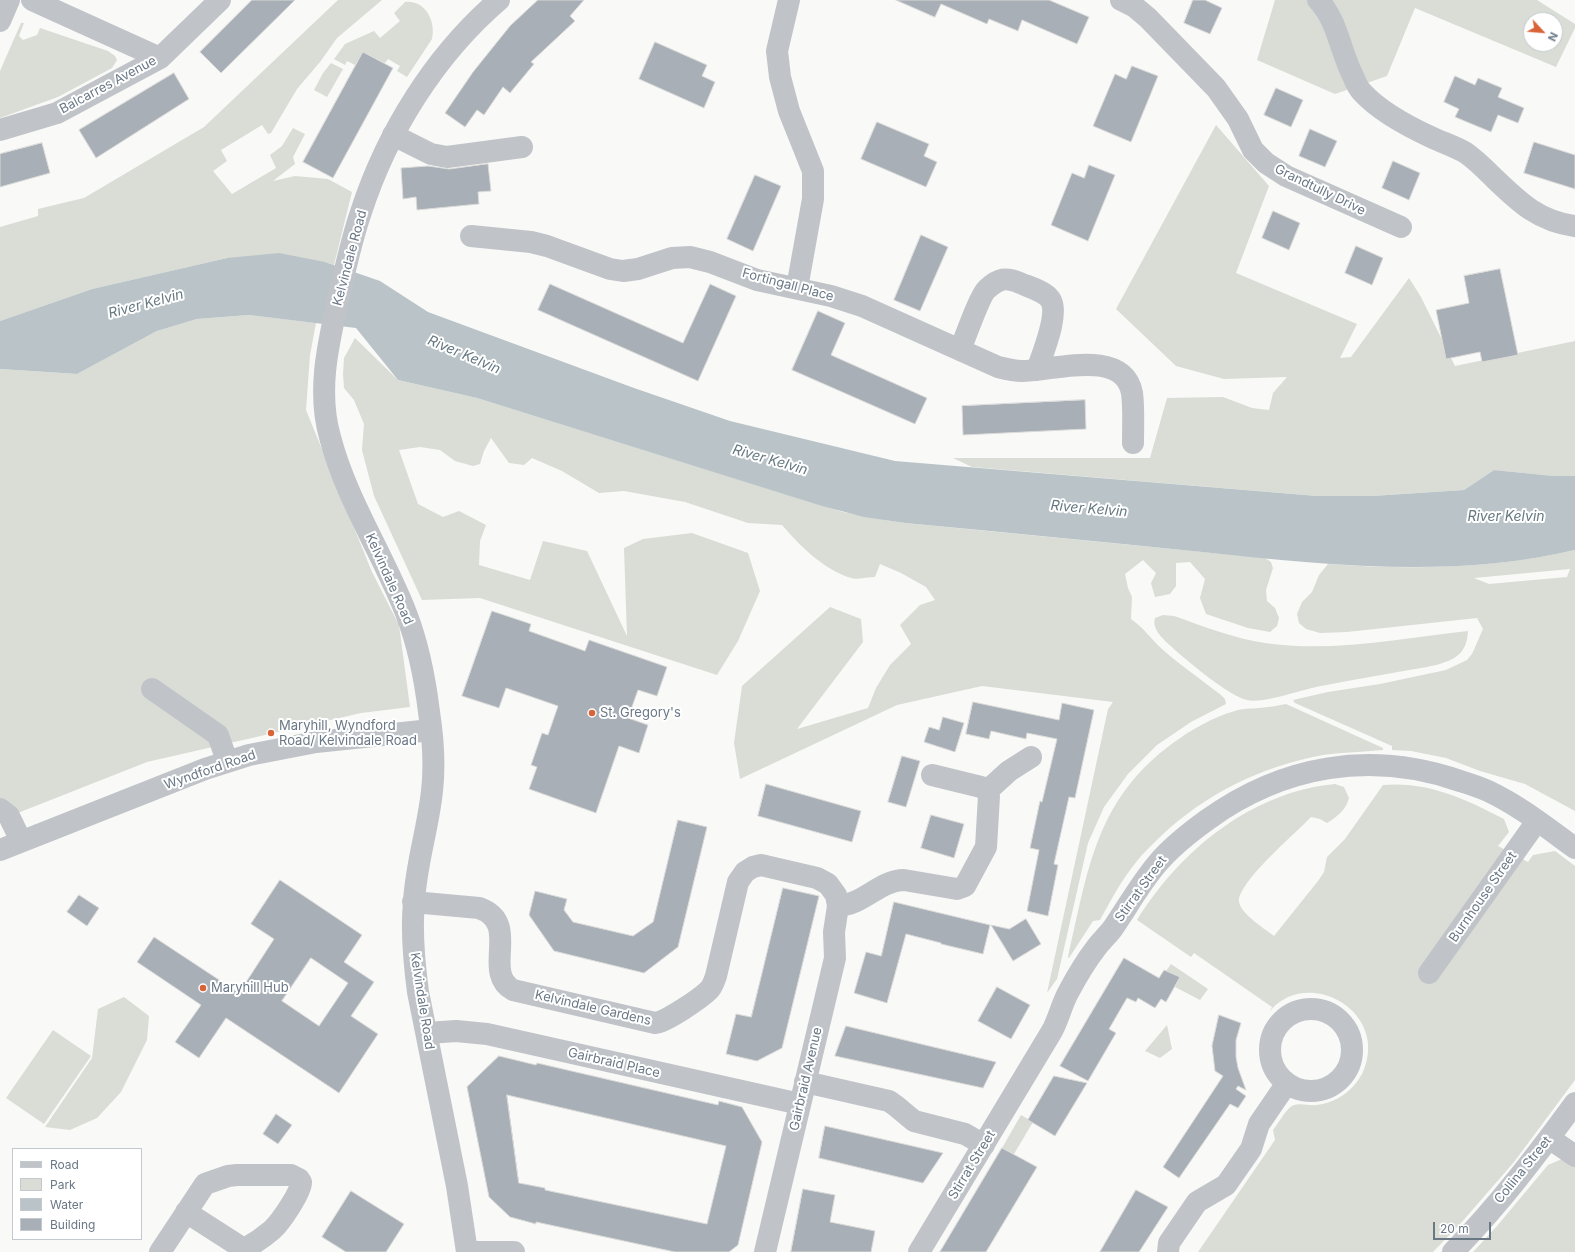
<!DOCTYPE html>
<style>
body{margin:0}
#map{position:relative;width:1575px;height:1252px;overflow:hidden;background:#f9f9f7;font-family:Inter,sans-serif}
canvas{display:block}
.legend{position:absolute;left:12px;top:1148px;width:130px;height:92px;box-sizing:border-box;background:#fff;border:1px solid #c3c9cf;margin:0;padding:5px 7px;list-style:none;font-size:12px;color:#6a7886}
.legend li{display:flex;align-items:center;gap:8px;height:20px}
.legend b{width:20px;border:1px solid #c3c9cf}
.north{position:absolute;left:1523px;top:12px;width:40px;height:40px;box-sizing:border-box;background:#fff;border:1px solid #c3c9cf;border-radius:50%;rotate:116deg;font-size:11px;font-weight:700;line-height:16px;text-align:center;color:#6a7886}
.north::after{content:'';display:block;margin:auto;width:14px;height:18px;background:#d86338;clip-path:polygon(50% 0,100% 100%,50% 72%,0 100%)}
.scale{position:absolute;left:1433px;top:1222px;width:58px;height:18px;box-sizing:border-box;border:2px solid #6a7886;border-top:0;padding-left:5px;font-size:12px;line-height:14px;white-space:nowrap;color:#6a7886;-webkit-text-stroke:3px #fff;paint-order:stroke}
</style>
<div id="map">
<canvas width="1575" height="1252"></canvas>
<ul class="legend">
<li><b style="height:5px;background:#c0c4c8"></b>Road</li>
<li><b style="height:11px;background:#d9ddd6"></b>Park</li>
<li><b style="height:11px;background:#bac4c8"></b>Water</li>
<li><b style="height:11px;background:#a8afb6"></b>Building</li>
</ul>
<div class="north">N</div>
<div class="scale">20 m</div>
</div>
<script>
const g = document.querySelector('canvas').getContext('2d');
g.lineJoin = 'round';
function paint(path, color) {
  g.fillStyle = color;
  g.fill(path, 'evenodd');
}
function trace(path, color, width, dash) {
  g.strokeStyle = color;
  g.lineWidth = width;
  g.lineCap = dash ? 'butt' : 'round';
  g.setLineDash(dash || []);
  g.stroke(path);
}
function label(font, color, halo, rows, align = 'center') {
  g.font = font + ' Inter,sans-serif';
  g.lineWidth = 4;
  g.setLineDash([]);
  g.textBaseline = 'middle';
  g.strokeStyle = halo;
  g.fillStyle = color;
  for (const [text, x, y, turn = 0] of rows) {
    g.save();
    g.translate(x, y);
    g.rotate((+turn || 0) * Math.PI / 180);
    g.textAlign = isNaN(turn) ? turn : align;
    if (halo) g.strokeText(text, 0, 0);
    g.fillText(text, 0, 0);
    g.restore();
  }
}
const green = new Path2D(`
 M338,0h44l-45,38 -17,24 -23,27 -26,44 -3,1 -6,-9 -41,25 6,11 -14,10 19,23 44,-26 -6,-13 12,-9 11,-18 12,6 -12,23 2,7 -22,17 22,-5 33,3 24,13 -18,73 -9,-3 -98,-4 -135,31 -92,32v-94l38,-11v-7l46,-11 120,-71z
 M1275,0h262l38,24v4l-19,39 -141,-59 -28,68 -52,18 -78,-34zM1531,20h24v24h-24z
 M405,2c21,-2 31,20 27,37l-25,38 -10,-6 3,-5 -12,-7 -3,4 -22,-11 -8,13 -8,-4 -2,4 -11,-6 11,-15 29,-13 6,7 20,-17 -6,-8z
 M21,23h3l-5,13 4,4 14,-5 3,-7 68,23 7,5 2,4 -5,8 -54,29 -58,21v-47z
 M331,63l12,6 -16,28 -13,-7 9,-17z
 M1216,125l53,61 -33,87 121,51 -17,34 11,-1 58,-79 12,19 34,69 120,-25v135h-21l-60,-6 -30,20 -92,6h-55l-345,-29 -19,-9h197l17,-60 56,-1 29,11 17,2 4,-17 14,-16 -63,2 -48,-13 -60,-57z
 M249,315l67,8 -6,32 -4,55 66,162 27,53 11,82 -49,6 -214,49 -147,58v-451l77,5 80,-43 40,-12z
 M355,338l43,42 79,18 366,114 42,8 20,3 360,35 6,4 2,6 -7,22 1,11 8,7 4,10 -2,8 -7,6 -22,-4 -42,-14 -6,-16 5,-19 -15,-17 -14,1v23l-6,8 -15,3 -4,-14 5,-10 -13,-13 -18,14 3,14 4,9 -1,22c12,8 20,20 31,30 19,17 40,31 59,46l4,4 1,5 -35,18 -34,23 -29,29 -24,33 -16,36 -31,136 -10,14 61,-284 5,-7 -131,-16 -85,19 -157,74 -6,-36 8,-57 88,-79 31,12 2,23 -66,87 71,-21 8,-20 14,-23 21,-21 -11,-19 20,-20 15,-5 -9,-13 -25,-14 -21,-9 -5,13c-7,0 -18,3 -24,1 -28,-9 -50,-31 -69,-53l-34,-2 -63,-21 -61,-11 -25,2 -37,-22 -30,-13 -8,7 -15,-2 -18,-25 -7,13 -4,13 -7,2 -18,-5 -15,-11 -20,-3 -21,3 19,54 25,13 16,-6 27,14 -6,16 -1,24 51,15 13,-39 44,10 40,85 -3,-88 19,-9 49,-6 56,20 12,38 -22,50 -21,34 -237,-77 -58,2 -48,-104 -12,-46 2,-26 -10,-24 -10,-12 -1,-14 1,-16z
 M1575,550v261l-50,-27 -45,-13 -34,-13 -35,-7 -19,-1v-4l-97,-43 -2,-3 35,-8 52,-8 66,-14 21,-10 5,-6 11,-25 -6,-11 -130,14 -27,1 -14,-4 -7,-6 -2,-9 5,-12 10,-10 7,-17 9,-11c82,6 166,5 247,-14zM1570,569l-3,8 -78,7 -15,-6z
 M1163,615l11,1c29,10 61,23 91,27 67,10 136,-5 203,-12 -1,27 -19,31 -41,36 -35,6 -71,12 -106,19 -18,3 -57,18 -74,14 -18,-4 -57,-37 -72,-50 -8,-8 -24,-19 -20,-32z
 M1286,704l97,44v2c-20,2 -40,2 -60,5 -61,11 -118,39 -163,82 -8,8 -16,15 -23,24 -15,18 -26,39 -37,59l-7,1 -24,37 -1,-1c20,-86 27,-157 105,-214 18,-13 40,-26 62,-32 8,-3 16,-2 24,-3 9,-1 18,-2 27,-4z
 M1335,784l9,3 5,11c-3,12 -12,19 -22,25l-7,-4 -9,-2 -6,6c-14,14 -68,61 -66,79 2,12 26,27 35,34l44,-55 6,-9 3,-15 18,-18 38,-54c44,-4 83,14 121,34l5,13 -11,14 30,16 5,-7 22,-4 20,15v214l-61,82 -53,61 -28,29h-235l77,-112 -2,-10c5,-6 13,-21 19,-24 6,-4 17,0 24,-1 21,-2 38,-15 47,-33 27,-61 -56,-106 -93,-61l2,-4 -78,-54 -3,4 -54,-37c43,-69 114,-128 198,-136z
 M1171,964l37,25 -8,11 -25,-13 5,-10 -14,-6z
 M124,997l25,19 -2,24 -26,52 -24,26 -27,12 -25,-3 47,-69 6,-49z
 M1167,1025l5,24 -12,9 -15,-7z
 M53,1030l38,26 -47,68 -38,-26z
 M1021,1115l12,7 -19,32 -12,-6z
 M1562,1159l13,8v85h-102l24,-26 51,-61z`);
const water = new Path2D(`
 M279,253l46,9 55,19 48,31 206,76 96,33 165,40 422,35h55l92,-6 30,-20 60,6h21v74c-123,29 -249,15 -373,2 -99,-10 -198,-20 -297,-29l-41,-6 -42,-11 -345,-108 -79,-18 -42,-52 -107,-13 -52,4 -40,12 -80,43 -77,-5v-48l92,-32 135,-31z`);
const building = new Path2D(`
 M252,0h43l-74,73 -21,-21z
 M538,0h46l-14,16 5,5 -44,41 3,2 -24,29 -7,-6 -19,28 -7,-5 -12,17 -20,-14 28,-41 37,-46z
 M896,0h153l40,17 -12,27 -55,-24 -4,11 -29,-12 -2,5 -46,-20 -6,13z
 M1193,0h12l17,8 -12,26 -26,-11z
 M655,42l52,23 -5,11 13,6 -11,26 -65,-29z
 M363,52l30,16 -60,110 -30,-16z
 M1132,66l26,10 -27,66 -38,-16 22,-52 11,5z
 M174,73l15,26 -93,59 -17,-28z
 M1455,76l20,9 3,-7 24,10 -4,9 26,11 -6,15 -20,-8 -7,17 -36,-15 4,-8 -15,-7z
 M1276,88l27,12 -12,27 -27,-12z
 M877,122l52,22 -5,12 13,6 -11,25 -65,-28z
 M1310,129l27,12 -12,26 -26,-11z
 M1534,142l41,13v34l-51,-16z
 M42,143l8,30 -50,14v-33z
 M1393,161l27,12 -11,27 -27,-12z
 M488,164l3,27 -13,1 1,12 -62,6 -1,-13 -13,2 -2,-31 27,-2 21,3z
 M1089,165l26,10 -27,66 -37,-16 21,-52 12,5z
 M755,175l26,11 -28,65 -26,-12z
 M1273,211l27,12 -11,27 -27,-12z
 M921,235l27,12 -28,64 -26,-11z
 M1356,246l27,12 -11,27 -27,-12z
 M1500,269l18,86 -36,7 -2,-10 -34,7 -10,-49 33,-7 -5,-27z
 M550,284l133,59 27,-59 26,12 -38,85 -160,-71z
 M818,311l27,12 -14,32 96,43 -12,26 -123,-54z
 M1085,400l1,29 -123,6 -1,-29z
 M492,611l39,13 -2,7 56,20 4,-11 78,27 -10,29 -19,-6 -10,28 20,7 -9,28 -20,-7 -23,67 -67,-24 8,-22 -6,-2 11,-32 6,2 10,-29 -52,-18 -7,20 -37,-12z
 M973,702l86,18 3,-17 32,7 -19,88 -6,-1 -15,67 4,1 -10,51 -21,-5 12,-61 -9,-2 10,-47 2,1 15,-63 -30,-6 -1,6 -35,-8 -2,8 -23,-5z
 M943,717l21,6 -9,29 -31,-10 5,-15 10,3z
 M902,756l18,5 -14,46 -18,-5z
 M766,784l95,27 -9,31 -94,-26z
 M931,815l33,9 -10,34 -33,-10z
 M678,820l29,7 -29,120 -34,26 -90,-22 -25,-36 6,-24 32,8 -3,11 9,12 60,14 20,-14z
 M280,880l82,55 -18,27 30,20 -23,34 27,18 -39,59 -113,-75 -27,40 -24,-16 26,-37 -64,-43 17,-25 85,56 35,-54 -23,-15zM311,958l37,25 -29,43 -37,-25z
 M783,888l36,8 -37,152 -25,13 -31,-7 10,-40 15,3z
 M79,895l20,13 -12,18 -20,-14z
 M894,902l96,23 -7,29 -42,-10v-1l-35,-9 -19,69 -33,-10 12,-41 15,4z
 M1026,919l15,25 -28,17 -22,-36 18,4z
 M1124,958l35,20 5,-8 16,7 -14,25 -5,-3 -6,9 -17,-10 -2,4 -9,-4 -18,31 7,4 -28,48 -28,-15z
 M997,987l33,18 -19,34 -33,-18z
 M1219,1015l22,8 -5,17v17l2,11 8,22 -8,-4 -2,3 10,7 -8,12 -8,-4 -51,74 -16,-11 60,-91 -8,-5 -3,-25z
 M846,1026l150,36 -13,26 -148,-32z
 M499,1056l37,9 1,-2 181,42 1,-4 23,6 20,35 -24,103 -9,7h-54l-139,-30v2l-26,-7 -21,-20 -22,-110zM507,1095l219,51 -19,78 -162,-34v-2l-26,-5z
 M1054,1076l33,7 -32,53 -27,-16z
 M276,1114l16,11 -14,19 -15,-10z
 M825,1126l118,27 -20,30 -104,-25z
 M1002,1148l35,19 -51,85h-46z
 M803,1189l32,6 -5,27 45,9 -4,21h-80z
 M1136,1190l32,17 -29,45h-39z
 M351,1191l53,33 -18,28h-40l-24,-15z`);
const minor = new Path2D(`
 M32,0l128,58
 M789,0l-12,51 3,26 9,34 24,60v28l-16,89
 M1121,0l14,7 13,11 68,70 22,31 15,31 13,13 20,13 115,51
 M1318,0c20,21 22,51 35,76 2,5 5,12 9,16 18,20 47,35 71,46 11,5 23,9 33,15 10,7 19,16 27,24 26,25 45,44 82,49
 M0,21l9,-21
 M0,130l57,-17 103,-55 60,-58
 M393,135l38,19 16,3 75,-10
 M471,236l60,6 16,4 63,23 13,2 15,-2 34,-11 18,-1 20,5 47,18 74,16 31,10 136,61c8,2 16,4 24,4 30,0 101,-24 110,22 2,15 1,34 1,50
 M960,350c5,-12 20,-55 27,-61 12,-11 19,-12 33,-6 9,4 24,8 30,16 10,14 -8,56 -13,71
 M152,689l66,46 9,26
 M987,791l22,-20 22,-14
 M0,809l9,7 12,25
 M0,850l205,-81 44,-14 67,-13 115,-12
 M413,902l66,6c43,15 2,64 34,82l142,33c11,-1 46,-25 54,-33 4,-4 5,-9 7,-14l22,-94 7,-10 8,-5 8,-2 56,13 11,6 8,11 2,11 -4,26 1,26 -70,294
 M838,906c25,-1 42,-26 66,-26l53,9 8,-3 21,-39 3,-51 -3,-6 -5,-3 -49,-12
 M1429,973l108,-152
 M1270 1050a41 41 0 1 1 82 0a41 41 0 1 1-82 0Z
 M427,1033l29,-2 31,3 313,70
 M805,1082l84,19 7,5 18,15 51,13 19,11
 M1549,1138l26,18
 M160,1252l45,-68 23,-8 9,-1h54l8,4 2,3c1,9 -21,41 -29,48 -7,6 -17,13 -26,18l-7,-2 -53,-34
 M467,1252l-10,-66 -39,-194c-4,-30 -7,-60 -4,-90 2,-38 14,-73 18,-111 3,-26 1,-53 -3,-79 -4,-33 -11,-68 -23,-99 -23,-59 -60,-114 -76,-176 -13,-46 -2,-92 8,-137 7,-30 13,-59 23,-88 26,-80 74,-157 138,-212
 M467,1252h47
 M919,1252l133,-221c7,-13 10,-28 17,-40 8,-15 17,-30 27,-43 5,-7 12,-13 17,-20 15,-22 27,-44 44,-64 14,-17 32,-31 50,-44 76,-55 164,-70 253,-39 10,3 19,6 28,10 32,15 59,37 87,57
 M1168,1252l1,-9 28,-41 29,-17 25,-36 8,-25 28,-41
 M1453,1252c45,-46 84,-97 122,-149`);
const markers = [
 [592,713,4,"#d86338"],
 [271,733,4,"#d86338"],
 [203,988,4,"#d86338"]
];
const streetNames = [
 ["Balcarres Avenue",108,85,-28],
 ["Grandtully Drive",1320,190,26],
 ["Kelvindale Road",350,258,-75],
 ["Fortingall Place",788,285,15],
 ["Kelvindale Road",389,579,66],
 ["Wyndford Road",210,770,-19],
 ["Stirrat Street",1141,889,-54],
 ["Burnhouse Street",1483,897,-55],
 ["Kelvindale Road",422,1001,81],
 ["Kelvindale Gardens",593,1008,13],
 ["Gairbraid Place",614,1063,13],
 ["Gairbraid Avenue",806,1079,-77],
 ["Stirrat Street",972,1165,-59],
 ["Collina Street",1523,1170,-51]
];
const poiNames = [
 ["St. Gregory's",600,713],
 ["Maryhill, Wyndford",279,726],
 ["Road/ Kelvindale Road",279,741],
 ["Maryhill Hub",211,988]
];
const waterNames = [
 ["River Kelvin",146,304,-15],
 ["River Kelvin",464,355,23],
 ["River Kelvin",770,460,16],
 ["River Kelvin",1089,509,5],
 ["River Kelvin",1506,517]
];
paint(green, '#d9ddd6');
paint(water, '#bac4c8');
paint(building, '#a8afb6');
trace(building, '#dbdbd9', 1);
trace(minor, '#c0c4c8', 22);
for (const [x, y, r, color] of markers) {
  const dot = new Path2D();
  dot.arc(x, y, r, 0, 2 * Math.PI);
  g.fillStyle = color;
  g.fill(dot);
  trace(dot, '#fff', 1.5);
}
label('13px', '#6a7886', '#fff', streetNames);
label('13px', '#6a7886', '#fff', poiNames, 'left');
label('italic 14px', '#667880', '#fff', waterNames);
</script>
